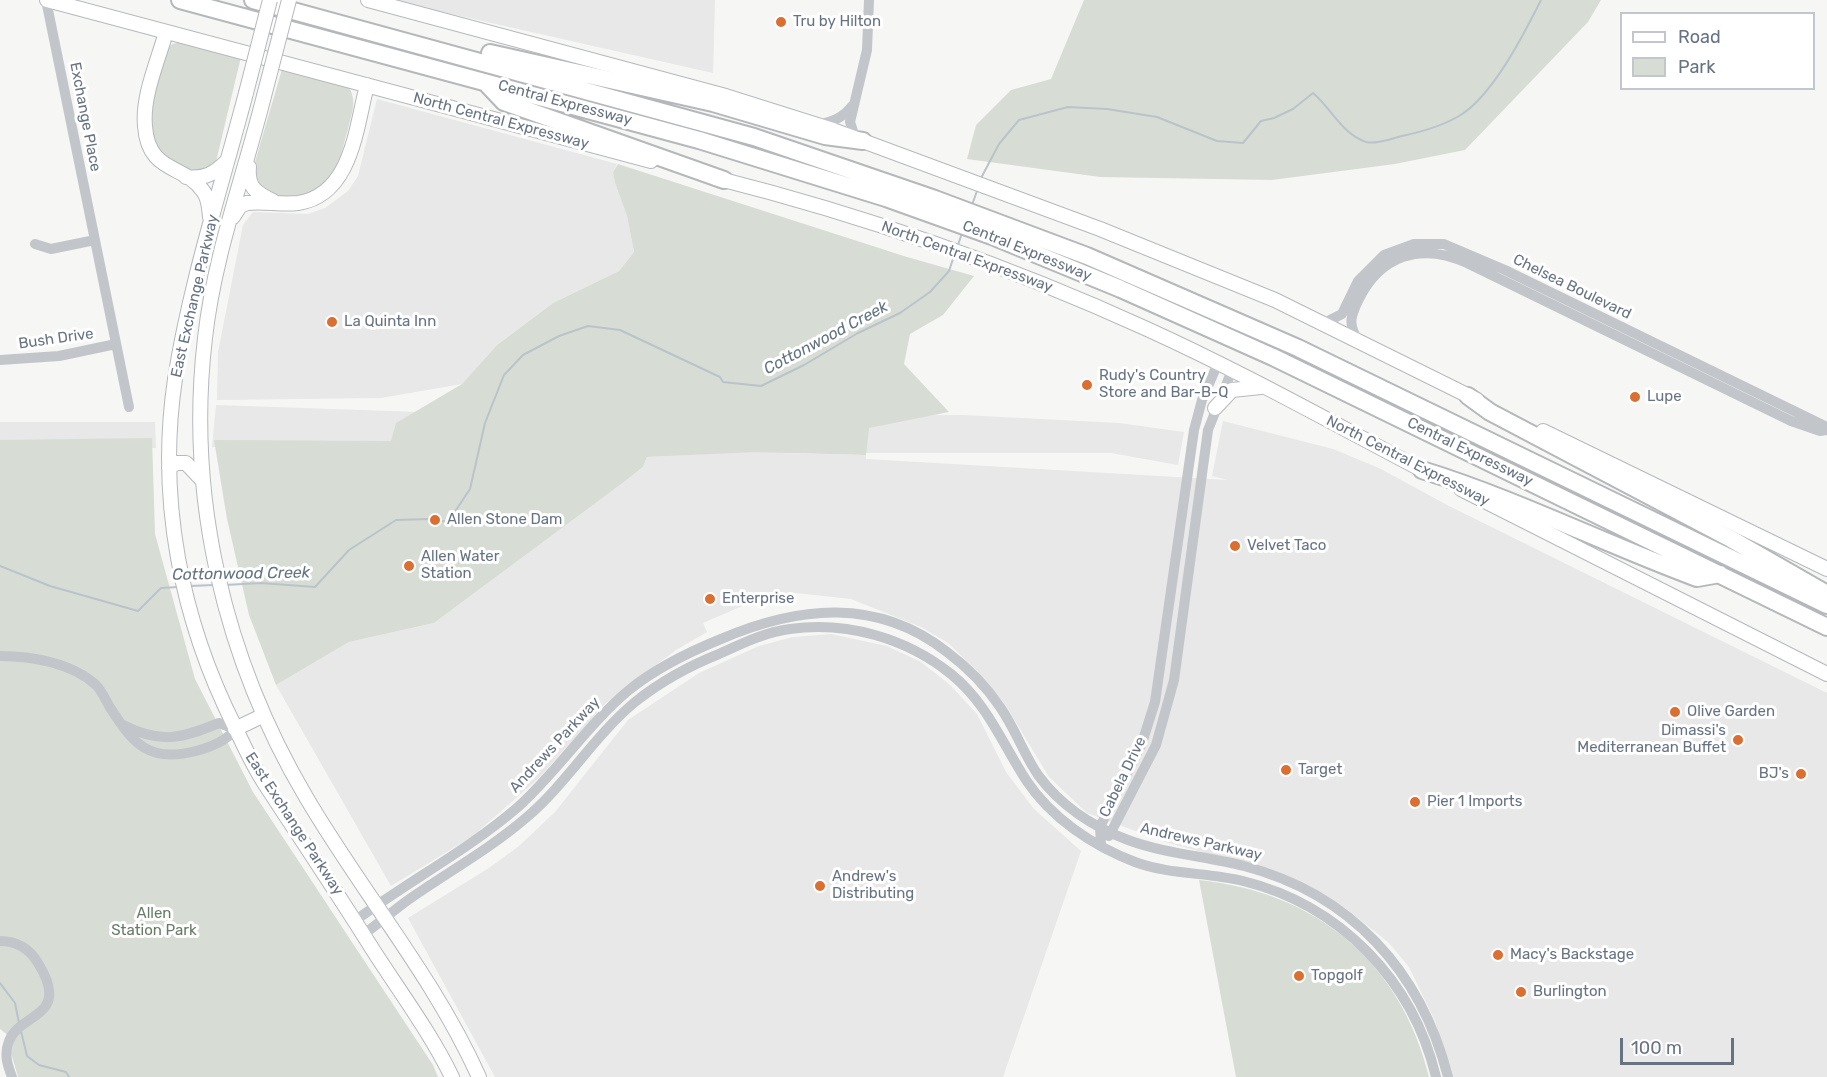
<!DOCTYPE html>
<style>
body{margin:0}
#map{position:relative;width:1827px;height:1077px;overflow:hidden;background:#f6f7f4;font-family:Rubik,sans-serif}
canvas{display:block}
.legend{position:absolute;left:1620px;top:12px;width:195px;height:78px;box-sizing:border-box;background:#fff;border:2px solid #c2c7cd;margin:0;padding:8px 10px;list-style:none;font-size:18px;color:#677383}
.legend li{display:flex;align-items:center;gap:12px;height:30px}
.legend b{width:30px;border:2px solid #c2c7cd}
.scale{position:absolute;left:1620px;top:1038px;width:114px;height:27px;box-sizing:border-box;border:3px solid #677383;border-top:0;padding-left:8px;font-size:18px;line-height:21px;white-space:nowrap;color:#677383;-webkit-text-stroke:4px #fff;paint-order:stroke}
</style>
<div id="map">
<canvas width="1827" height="1077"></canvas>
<ul class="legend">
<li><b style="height:8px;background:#fff"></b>Road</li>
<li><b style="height:16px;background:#d7ddd5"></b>Park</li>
</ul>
<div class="scale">100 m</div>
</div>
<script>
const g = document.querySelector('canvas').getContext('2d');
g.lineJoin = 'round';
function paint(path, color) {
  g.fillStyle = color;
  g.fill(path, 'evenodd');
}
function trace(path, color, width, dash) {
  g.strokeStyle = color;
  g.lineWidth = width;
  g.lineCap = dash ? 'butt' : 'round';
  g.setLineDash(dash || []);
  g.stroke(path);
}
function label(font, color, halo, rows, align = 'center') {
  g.font = font + ' Rubik,sans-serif';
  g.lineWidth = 6;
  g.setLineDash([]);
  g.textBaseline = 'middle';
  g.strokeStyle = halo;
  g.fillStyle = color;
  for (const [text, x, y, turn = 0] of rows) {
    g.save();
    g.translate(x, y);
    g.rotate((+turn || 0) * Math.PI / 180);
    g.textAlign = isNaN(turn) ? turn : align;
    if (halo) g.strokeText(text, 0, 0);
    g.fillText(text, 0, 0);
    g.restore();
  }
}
const built = new Path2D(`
 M399,0h316l-2,73 -315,-71z
 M377,99l240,65 -4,8 2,11 12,33 7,36 -15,19 -66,32 -56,42 -35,39 -81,14 -164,2 1,-48 25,-127 10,-13 55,2 17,-6 23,-17 10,-15z
 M216,405l262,9 -5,31 -261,2z
 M963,415l156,8 65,9 -6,33 -67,-12h-329l84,2v4l362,21 -16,-4 11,-55 110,28 46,19 70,38 378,187v384h-375l-17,-56 -26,-54 -20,-24 -41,-33 -64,-36 -119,-32 -78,-29 -38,-36 -43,-71 -29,-35 -29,-28 -27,-16 -70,-28 -55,-6 -33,4 -60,26 4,9 -31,18 -71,54 -65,73 -67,59 -82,50 -115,-201 73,-43 85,-19 190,-141 19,-15 4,-10 75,-4 -201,-35z
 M0,422h155l1,26h-156z
 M831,634l56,12 34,16 28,22 28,30 29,58 28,37 47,42 -78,226h-508l-87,-159 81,-50 30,-22 36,-34 73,-92 71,-47 60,-27 34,-9z`);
const green = new Path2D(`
 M1084,0h517l-13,22 -123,128 -70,14 -123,16 -172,-3 -133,-18 9,-34 35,-35 40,-11z
 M181,42l60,15 -26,109 -13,9c-10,-3 -22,-6 -31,-11 -37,-19 -12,-85 -4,-115l5,-5z
 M282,69l62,17 6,3c7,14 1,26 -2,40 -4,12 -6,25 -10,37 -13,33 -55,40 -82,21l-1,-25z
 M618,164l289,93 67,19 -31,39 -33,19 -6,30 45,48 -80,16 -3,27 -111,-3 -108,5 -4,10 -19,15 -190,141 -85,19 -73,43 -27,-70 -22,-96 -13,-79 177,1 5,-18 66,-39 35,-39 56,-42 66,-32 15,-19 -7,-36 -12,-33 -2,-11z
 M152,438l3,96 40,145 58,113 180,273 5,12h-420l-7,-24 3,-13 -14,-11v-589z
 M1199,880c117,12 202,82 230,197h-193z`);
const stream = new Path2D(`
 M980,180l19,-36 20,-24 49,-13 39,2 50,8 60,24 26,2 18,-22 13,-3 19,-9 20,-16c19,16 28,40 53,49 10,3 27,-4 36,-6 19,-4 40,-10 57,-20 33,-19 65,-82 82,-116
 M972,205l6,-17
 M957,248l5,-15
 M0,566l50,20 88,25 23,-23 17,-1
 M225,585l36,-2 54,4 34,-37 47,-30 34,-1 18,3 22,-33 15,-66 19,-48 19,-20 36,-19 29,-10 32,4 100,47 3,5 38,4 43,-21 54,-32 42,-20 30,-21 19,-21 5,-15
 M190,586l24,-1
 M0,983l15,20 4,20
 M21,1031l6,25 12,9 27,7 3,5`);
const minor = new Path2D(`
 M46,0l83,407
 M817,124c15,-1 26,-6 35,-18
 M860,139l-6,-5 -4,-12 17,-72 2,-50
 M35,244l16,5 44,-9
 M1324,323l18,-9 16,-33 26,-26 30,-11h30l61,26 322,157
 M1357,339c-9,-16 -6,-23 1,-38 22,-46 63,-59 109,-38l324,158 29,10 7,-1
 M0,360l59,-4 57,-12
 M0,656c32,0 72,7 96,29 6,6 10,16 15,24 23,36 39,54 85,42 15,-4 31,-10 39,-22l-16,-6c-39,16 -58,21 -96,2
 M1109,836l47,-91 18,-65 34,-250 24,-60
 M1101,845l-1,-18 42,-84 13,-41 39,-272 8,-30 16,-37
 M356,920c53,-39 112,-70 162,-113 40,-36 69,-82 111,-117 27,-22 60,-38 92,-51 77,-33 156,-42 226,13 20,15 39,34 53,55 15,21 23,46 38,68 22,30 55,52 90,65 38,14 78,16 116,26 107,28 177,105 204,211
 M364,934c15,-11 29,-23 44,-34 40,-28 82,-51 119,-83 40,-34 67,-81 108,-115 25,-20 54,-36 84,-48 22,-10 46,-22 71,-25 57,-8 116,9 161,45 36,29 51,69 75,106 25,38 67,66 109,82 35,13 72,10 108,19 97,24 170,99 193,196
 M0,941c17,0 29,7 38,22 34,55 -18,49 -29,78 -5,13 -2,23 3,36`);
const major = new Path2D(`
 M47,0l604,161
 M368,0l354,95 111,35 267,99 175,71 202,100
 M166,32c-8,29 -24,64 -21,94 3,48 40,38 58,65 6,7 6,17 7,26
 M246,93c-25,95 -56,190 -71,286 -18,120 6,241 60,348 9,19 18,39 30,57 36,55 73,110 108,166 27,42 57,82 79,127
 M264,96c-20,80 -50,160 -59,242 -19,160 20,322 101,459 55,94 128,180 173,280
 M249,167c-2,20 7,26 24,34
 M186,177c19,2 28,-3 41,-16
 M716,178c147,37 293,88 431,151 97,44 189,96 283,145
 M233,217l7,-11 7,-3c17,-2 34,2 51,0 54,-8 58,-76 69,-118
 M1215,408l17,-18 29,-3
 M1543,431l284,138
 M169,468l7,-5h10l17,18
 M1461,489l366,185
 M235,729l27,-13`);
const highway = new Path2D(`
 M180,0l519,140 187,58 106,38 129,53 152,68 554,270
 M253,0l501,137 181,62 152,57 211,92 529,257
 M490,53l223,50 112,33 38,5
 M486,83l18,19 220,78
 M1468,396l22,16 241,127 96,55
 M1422,470c94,29 183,74 275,108l23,-4`);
const majorBridge = new Path2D(`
 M246,93l24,-93
 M264,96l25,-96`);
const markers = [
 [781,22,6,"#da6f31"],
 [332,322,6,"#da6f31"],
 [1087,385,6,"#da6f31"],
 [1635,397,6,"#da6f31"],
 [435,520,6,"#da6f31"],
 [1235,546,6,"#da6f31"],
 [409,566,6,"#da6f31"],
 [710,599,6,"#da6f31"],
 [1675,712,6,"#da6f31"],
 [1738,740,6,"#da6f31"],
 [1286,770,6,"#da6f31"],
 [1801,774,6,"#da6f31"],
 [1415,802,6,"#da6f31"],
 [820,886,6,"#da6f31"],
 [1498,955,6,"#da6f31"],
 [1299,976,6,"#da6f31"],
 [1521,992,6,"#da6f31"]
];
const poiNames = [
 ["Tru by Hilton",793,22],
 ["La Quinta Inn",344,322],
 ["Rudy's Country",1099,376],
 ["Store and Bar-B-Q",1099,393],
 ["Lupe",1647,397],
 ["Allen Stone Dam",447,520],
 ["Velvet Taco",1247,546],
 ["Allen Water",421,557],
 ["Station",421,574],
 ["Enterprise",722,599],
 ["Olive Garden",1687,712],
 ["Dimassi's",1726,731,"right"],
 ["Mediterranean Buffet",1726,748,"right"],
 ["Target",1298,770],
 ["BJ's",1789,774,"right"],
 ["Pier 1 Imports",1427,802],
 ["Andrew's",832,877],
 ["Distributing",832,894],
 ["Macy's Backstage",1510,955],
 ["Topgolf",1311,976],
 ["Burlington",1533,992]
];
const streetNames = [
 ["Central Expressway",565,103,15],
 ["Exchange Place",85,117,79],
 ["North Central Expressway",501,121,15],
 ["Central Expressway",1027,251,22],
 ["North Central Expressway",967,257,20],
 ["Chelsea Boulevard",1572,287,26],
 ["East Exchange Parkway",195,296,-77],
 ["Bush Drive",56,339,-8],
 ["Central Expressway",1470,452,26],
 ["North Central Expressway",1408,461,27],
 ["Andrews Parkway",555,745,-47],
 ["Cabela Drive",1123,777,-64],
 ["East Exchange Parkway",294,824,57],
 ["Andrews Parkway",1201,842,13]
];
const parkNames = [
 ["Allen",154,914],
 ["Station Park",154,931]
];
const waterNames = [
 ["Cottonwood Creek",826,338,-28],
 ["Cottonwood Creek",241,574,-1]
];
paint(built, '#e7e8e7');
paint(green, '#d7ddd5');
trace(stream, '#bac3c9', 2);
trace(major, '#b5b9bd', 16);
trace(highway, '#b5b8bb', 20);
trace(minor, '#c2c5c9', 10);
trace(major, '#fff', 14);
trace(highway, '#fff', 16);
trace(majorBridge, '#b5b9bd', 16, []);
trace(majorBridge, '#fff', 14);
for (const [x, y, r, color] of markers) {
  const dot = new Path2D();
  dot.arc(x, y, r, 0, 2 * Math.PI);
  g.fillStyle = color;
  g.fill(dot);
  trace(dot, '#fff', 2);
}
label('15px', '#677383', '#fff', poiNames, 'left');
label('15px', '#677383', '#fff', streetNames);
label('15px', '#677b66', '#fff', parkNames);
label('italic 16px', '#63747f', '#fff', waterNames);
</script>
